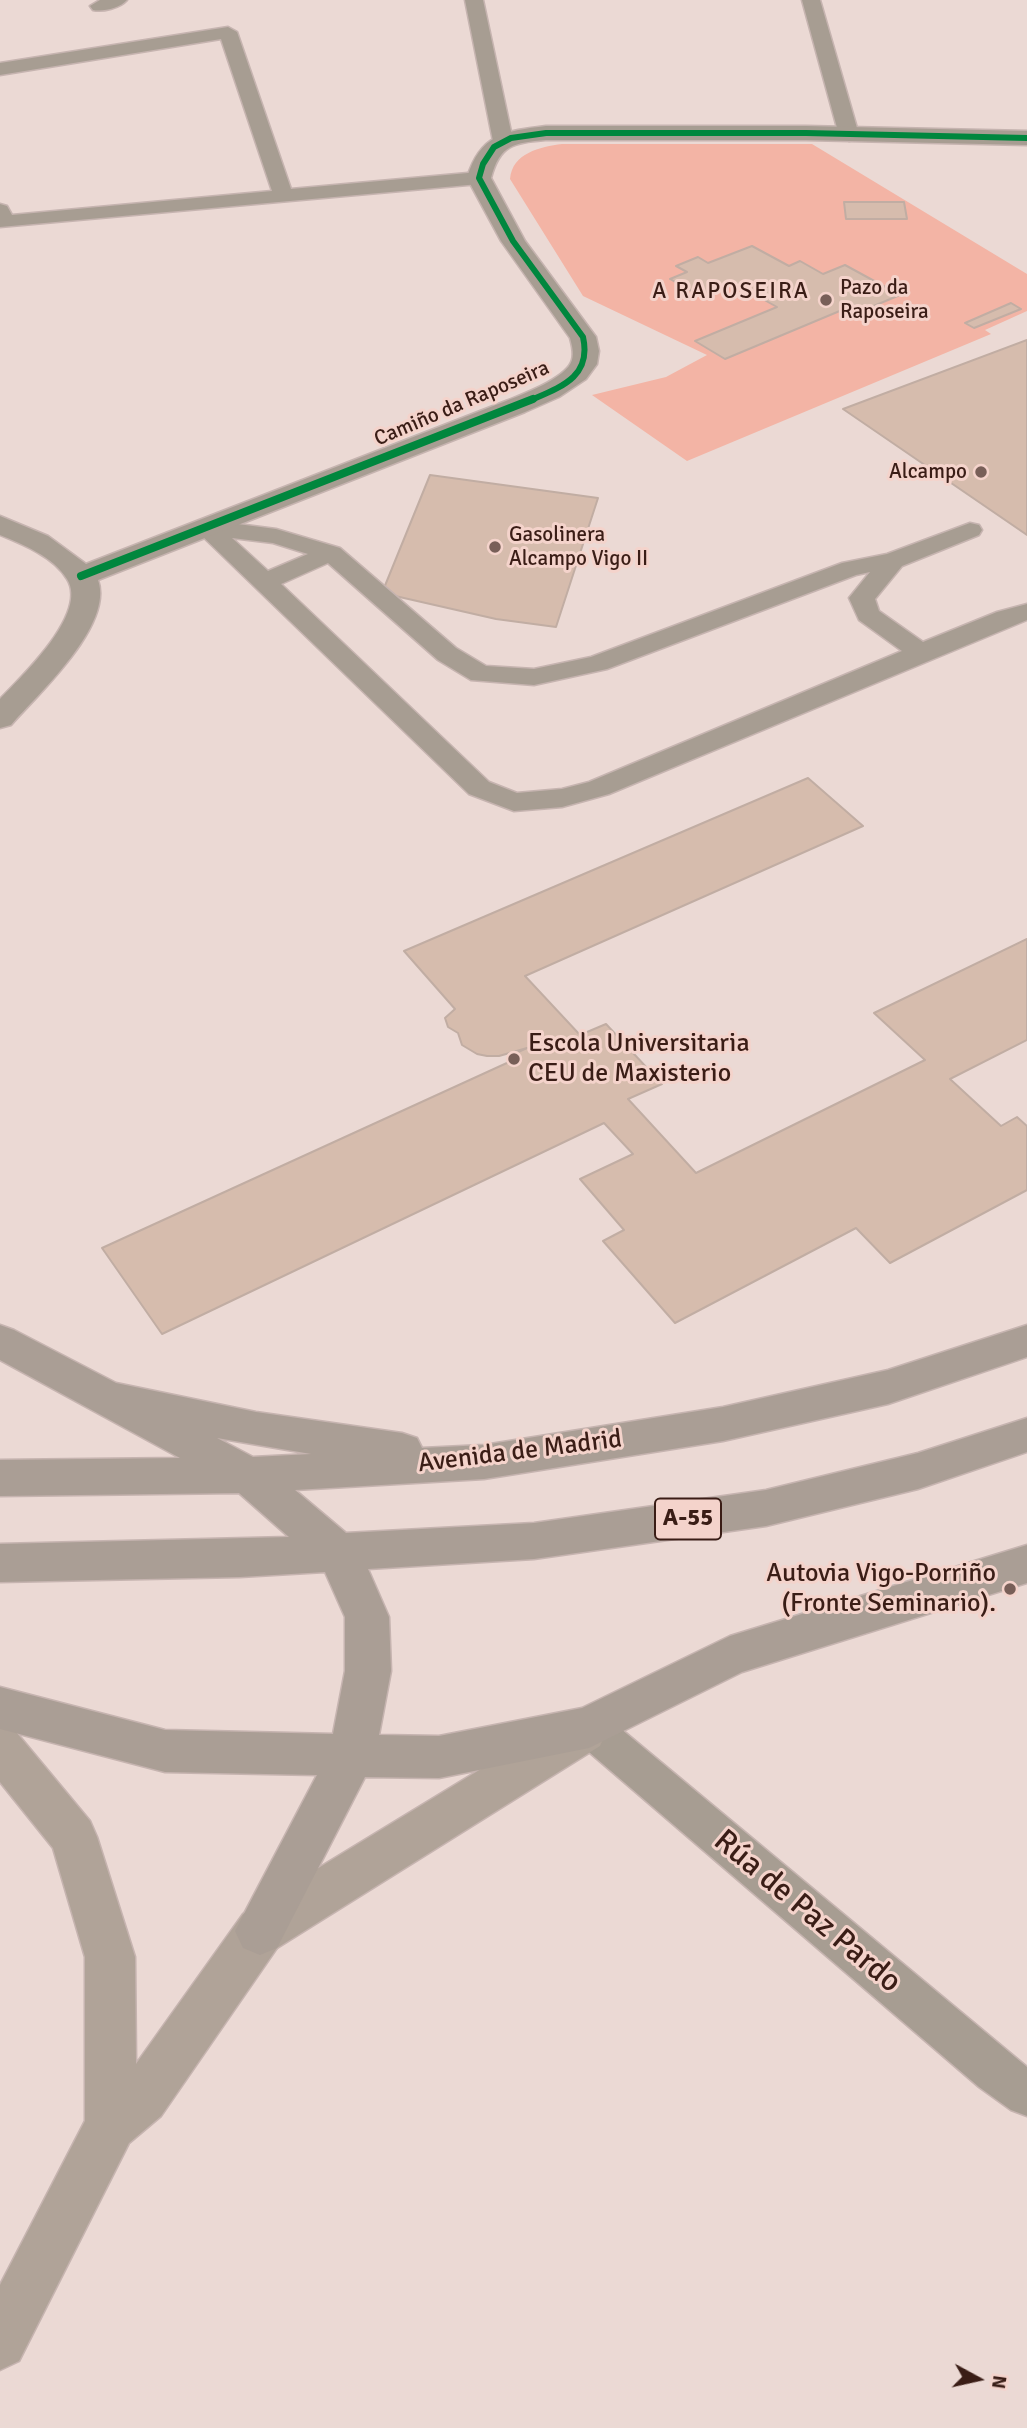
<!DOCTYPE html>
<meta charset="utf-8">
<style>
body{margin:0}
#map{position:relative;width:1027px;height:2428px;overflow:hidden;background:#ebd9d4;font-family:Signika,sans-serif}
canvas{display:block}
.north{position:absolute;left:943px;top:2344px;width:70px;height:70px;-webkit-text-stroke:5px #f4d3cb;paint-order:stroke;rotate:98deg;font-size:19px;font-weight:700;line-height:28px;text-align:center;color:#3a1d16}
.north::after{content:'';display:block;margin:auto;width:24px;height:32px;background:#3a1d16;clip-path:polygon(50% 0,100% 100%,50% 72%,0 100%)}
</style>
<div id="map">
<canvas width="1027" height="2428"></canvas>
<div class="north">N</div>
</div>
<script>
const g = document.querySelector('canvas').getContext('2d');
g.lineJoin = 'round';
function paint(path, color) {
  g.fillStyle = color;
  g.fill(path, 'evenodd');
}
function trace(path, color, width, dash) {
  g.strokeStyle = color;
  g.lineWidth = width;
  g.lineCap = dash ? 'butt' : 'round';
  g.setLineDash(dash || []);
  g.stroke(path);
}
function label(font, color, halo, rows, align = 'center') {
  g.font = font + ' Signika,sans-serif';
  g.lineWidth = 6;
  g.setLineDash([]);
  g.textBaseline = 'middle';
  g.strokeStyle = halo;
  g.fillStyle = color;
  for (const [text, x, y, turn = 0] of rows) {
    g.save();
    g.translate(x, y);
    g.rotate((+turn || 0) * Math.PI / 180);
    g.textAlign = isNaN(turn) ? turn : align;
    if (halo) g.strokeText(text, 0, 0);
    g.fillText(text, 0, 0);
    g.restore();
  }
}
const green = new Path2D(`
 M562,144h250l215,130v37l-42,19 6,4 -304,127 -95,-66 74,-18 41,-22 -124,-59 -73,-117c2,-26 30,-32 52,-35z`);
const building = new Path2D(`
 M844,202h60l3,17h-61z
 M752,246l37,20 11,-5 23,13 22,-9 55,30 -36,15 -10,-5 -129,54 -30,-18 82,-34 -45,-25 -34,13 -28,-16 17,-7 -11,-6 22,-9 10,6z
 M1011,303l10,6 -47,19 -9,-5z
 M1027,340v195l-184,-126z
 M430,475l168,23 -42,129 -60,-8 -114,-26z
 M808,778l55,48 -338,150 55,59 26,-11 56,60 -34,15 68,74 229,-113 -51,-47 153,-74v101l-77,39 51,47 16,-9 10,9v64l-137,73 -34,-35 -181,95 -72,-82 21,-11 -44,-51 53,-25 -29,-31 -442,211 -60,-86 418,-191 -4,-4 11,-5 -28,8h-12l-10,-2 -15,-9 -4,-12 -10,-6 -3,-9 10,-9 -51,-58z`);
const service = new Path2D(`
 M100,0h27c-7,8 -24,12 -34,10l-3,-4z
 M465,0h18l30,141 -3,4 -7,2 -10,-6z
 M802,0h18l39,135 -3,4 -7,2 -10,-6z
 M228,27l9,5 54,157 188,-17 7,2 3,4 -3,4 -7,2 -479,43v-23l7,2 5,9 260,-24 -51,-152 -221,36v-12z
 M207,520l69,9 64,19 116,100 30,18 48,3 57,-12 251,-94 45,-9 83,-31 9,2 3,5 -3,5 -77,31 -27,33 4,12 44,31 74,-30 30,-8v16l-418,174 -47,13 -48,4 -45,-17 -271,-262 -3,-5 3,-5zM232,538l41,5 35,11 -40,17zM328,563l110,97 33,20 63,5 73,-16 249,-94 14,-3 -21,26 10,22 43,31 -313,131 -27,7 -45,4 -28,-11 -208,-198z
 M589,1709l14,5 424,353v49l-16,-6 -32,-23 -404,-347 -6,-13 6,-13z`);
const minor = new Path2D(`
 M546,126h260l221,5v14l-221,-5h-260c-32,3 -46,4 -55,38l34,63 71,96 3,14 -2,13 -11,15 -27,18 -34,15 -427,168c16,45 -59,113 -87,145l-11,3v-29c22,-23 89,-86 67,-120 -13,-22 -45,-35 -67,-44v-19l48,20 38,28 420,-163c17,-7 61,-23 66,-41 2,-7 0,-15 -2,-22l-69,-97 -34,-63c13,-44 38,-47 79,-52z`);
const secondary = new Path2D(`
 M584,1710l16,6 7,15 -7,15 -323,202 -116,168 -32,27 -110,218 -19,9v-85l85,-164v-164l-32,-109 -53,-66v-56l16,6 74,89 7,16 38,120 1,107 107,-150 325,-198z`);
const trunk = new Path2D(`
 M0,1325l14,5 102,53 140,29 146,21 15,5 5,10 62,-3 239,-38 165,-37 139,-45v32l-139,47 -165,37 -239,38 -189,11 51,43 188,-10 232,-33 152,-37 109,-35v34l-109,37 -152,37 -232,33 -166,10 21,48 2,54 -12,64 60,1 143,-28 148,-72 297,-91v38l-285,89 -153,76 -150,30 -74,-1 -88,171 -17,7 -17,-7 -8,-17 82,-156 -152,-3 -165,-43v-42l165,43 168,4 12,-63v-54l-20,-45 -85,5 -240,5v-38l289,-7 -50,-44 -239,3v-36l180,-2 -180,-98zM217,1438l94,16 -58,3z`);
const cyclewayFar1 = new Path2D(`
 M529,401c32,-14 63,-24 54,-64l-70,-96 -34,-63 4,-14 11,-17 17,-9 35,-5h260l221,5`);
const cycleway = new Path2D(`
 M81,576l452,-177`);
const markers = [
 [826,300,7,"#785f58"],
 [981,472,7,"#785f58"],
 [495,547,7,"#785f58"],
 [514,1059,7,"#785f58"],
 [1010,1589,7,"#785f58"]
];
const farPoinames = [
 ["Pazo da",840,288],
 ["Raposeira",840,312],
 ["Alcampo",967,472,"right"],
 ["Gasolinera",509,535],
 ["Alcampo Vigo II",509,559]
];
const farStreetnames = [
 ["Camiño da Raposeira",462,404,-23]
];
const farNeighbourhoodnames = [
 ["A RAPOSEIRA",731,292]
];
const shields = [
 [688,1519,66]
];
const shieldNames = [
 ["A-55",688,1519]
];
const poiNames = [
 ["Escola Universitaria",528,1044],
 ["CEU de Maxisterio",528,1074],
 ["Autovia Vigo-Porriño",996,1574,"right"],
 ["(Fronte Seminario).",996,1604,"right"]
];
const streetNames = [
 ["Avenida de Madrid",520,1452,-7]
];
const nearStreetnames = [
 ["Rúa de Paz Pardo",807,1912,40]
];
paint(green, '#f3b4a5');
paint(building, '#d6bcad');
trace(building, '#c1ada3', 2);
trace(service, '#c6b4b0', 3);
trace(minor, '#c6b4b0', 3);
trace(secondary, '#c6b4b0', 3);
trace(trunk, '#c6b4b0', 3);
paint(service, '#a79d92');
paint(minor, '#a79d92');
paint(secondary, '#b0a398');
paint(trunk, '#aa9e95');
trace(cyclewayFar1, '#00873e', 6);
trace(cycleway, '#00873e', 8);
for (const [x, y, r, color] of markers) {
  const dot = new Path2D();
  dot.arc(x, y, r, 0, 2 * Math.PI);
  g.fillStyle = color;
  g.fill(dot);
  trace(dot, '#f4d3cb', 2.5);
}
label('21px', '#3a1d16', '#f4d3cb', farPoinames, 'left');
label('21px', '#3a1d16', '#f4d3cb', farStreetnames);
g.letterSpacing = '2px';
label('23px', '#3a1d16', '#f4d3cb', farNeighbourhoodnames);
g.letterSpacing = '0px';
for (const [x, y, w] of shields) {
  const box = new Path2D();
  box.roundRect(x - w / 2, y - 20.5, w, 41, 5);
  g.fillStyle = '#f4d3cb';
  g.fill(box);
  trace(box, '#3a1d16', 2);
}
label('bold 24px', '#3a1d16', null, shieldNames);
label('26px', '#3a1d16', '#f4d3cb', poiNames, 'left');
label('26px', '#3a1d16', '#f4d3cb', streetNames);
label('32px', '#3a1d16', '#f4d3cb', nearStreetnames);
</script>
